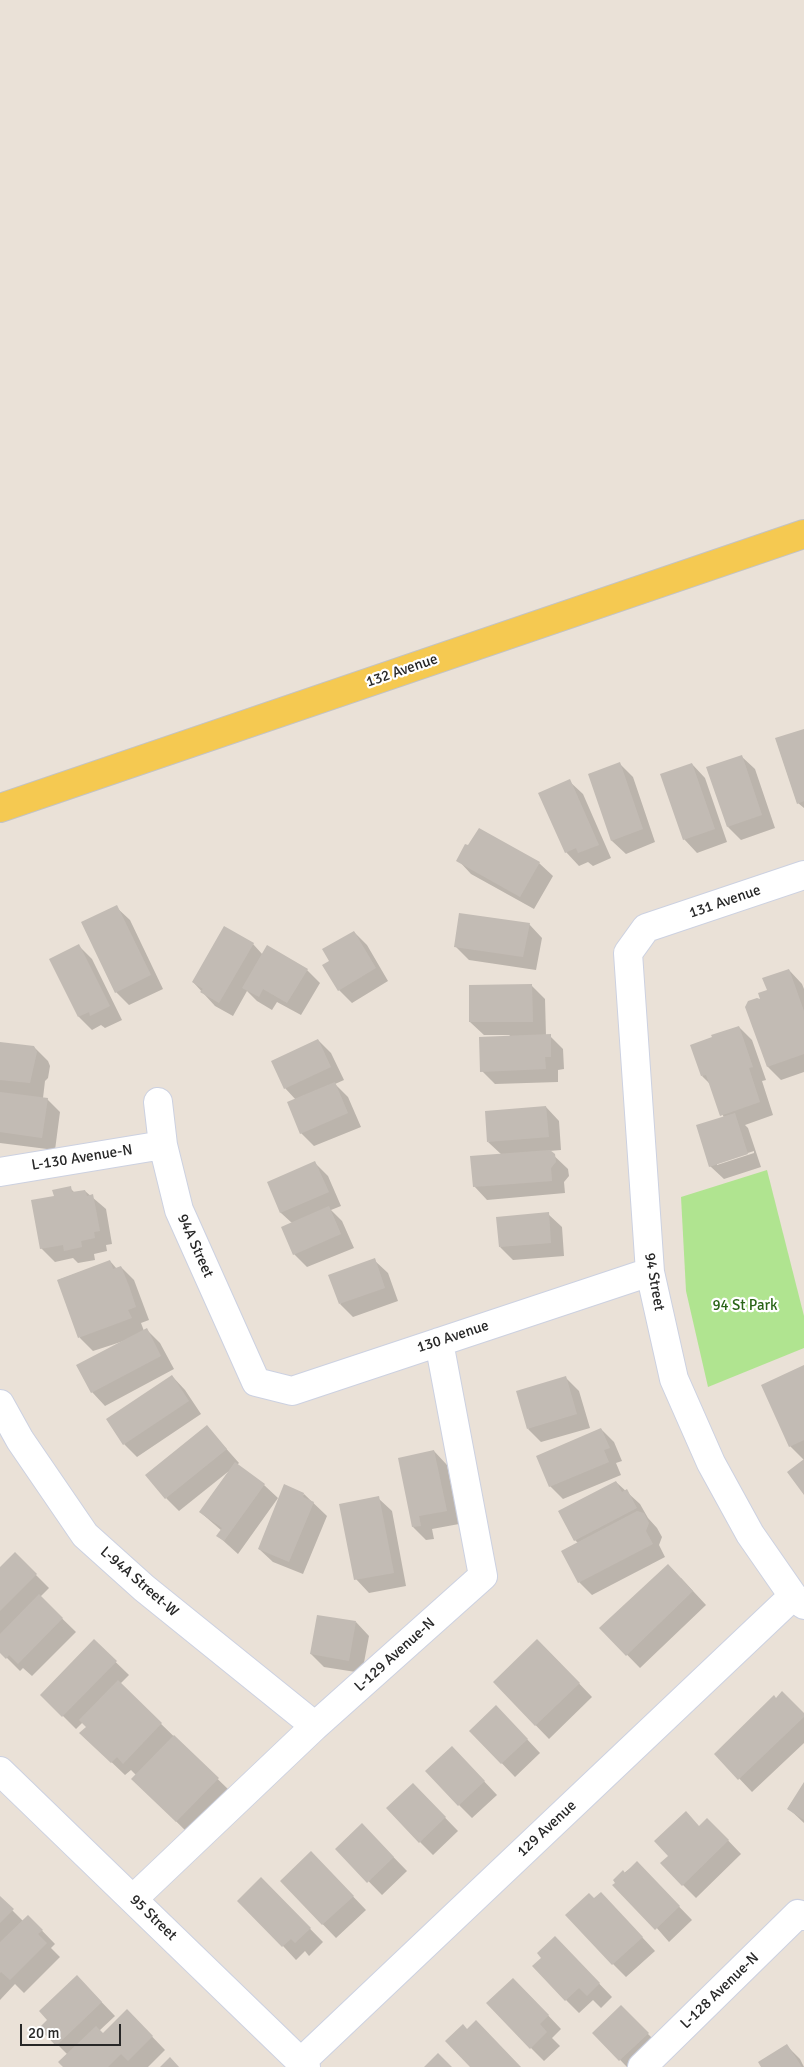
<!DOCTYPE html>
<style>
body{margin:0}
#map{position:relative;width:804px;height:2067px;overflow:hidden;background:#eae1d7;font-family:Signika,sans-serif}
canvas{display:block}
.scale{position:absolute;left:20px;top:2024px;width:101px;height:22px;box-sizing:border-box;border:2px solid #272727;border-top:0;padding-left:6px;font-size:15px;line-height:18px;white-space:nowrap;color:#272727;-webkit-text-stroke:4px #fff;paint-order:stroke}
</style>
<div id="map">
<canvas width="804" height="2067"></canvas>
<div class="scale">20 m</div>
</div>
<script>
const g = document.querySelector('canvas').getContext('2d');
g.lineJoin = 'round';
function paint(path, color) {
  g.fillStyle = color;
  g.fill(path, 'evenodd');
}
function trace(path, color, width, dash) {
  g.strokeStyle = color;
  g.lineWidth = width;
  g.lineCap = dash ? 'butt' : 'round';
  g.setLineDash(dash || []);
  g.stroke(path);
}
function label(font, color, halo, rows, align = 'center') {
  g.font = font + ' Signika,sans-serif';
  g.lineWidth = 4.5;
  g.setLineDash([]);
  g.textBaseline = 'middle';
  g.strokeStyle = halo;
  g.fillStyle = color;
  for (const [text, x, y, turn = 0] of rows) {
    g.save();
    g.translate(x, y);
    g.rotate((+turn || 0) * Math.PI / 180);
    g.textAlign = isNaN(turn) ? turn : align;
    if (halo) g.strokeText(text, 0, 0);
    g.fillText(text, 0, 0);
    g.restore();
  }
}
const green = new Path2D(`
 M767,1170l37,146v32l-96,39 -22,-96 -5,-94z`);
const shadow = new Path2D(`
 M804,730v78l-6,-5z
 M741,756l14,13 20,59 -34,12 -13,-13z
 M620,764l13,13 22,65 -29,12 -14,-13 -23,-67z
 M692,764l13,14 22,64 -30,11 -13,-14z
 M569,781l14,13 28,64 -18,8 -5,-4 -9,4 -13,-14z
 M458,860l81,3 14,13 -19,33 -63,-35z
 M116,907l14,13 33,69 -34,16 -13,-13z
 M529,924l13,14 -6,32 -67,-10 -13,-13z
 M354,932l13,13 21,36 -36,22 -13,-13 -8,-29z
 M253,944l10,11 44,15 13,13 -19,32 -24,-13 -5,8 -15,-9 -10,-10 -14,25 -18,-10 -22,-24z
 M79,946l13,13 30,61 -17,8 -4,-3 -9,5 -13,-13z
 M789,970l13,14 2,5v83l-23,8 -13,-13 -6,-65 6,-11z
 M532,986l13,13 1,37h4l13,13 1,20 -6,1v12l-63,2 -13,-13 28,-36h-26l-14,-13z
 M739,1027l13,13 14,40 -4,1 11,34 -28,10 3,3 13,39 -37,12 -14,-13 14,-48 -13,-33 -9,-9zM754,1151v2l-37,12v-2z
 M318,1040l13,13 13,27 -9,4 13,13 13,30 -47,19 -13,-13 -5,-33 -11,-12z
 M0,1043l34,4 14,14 2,5 -2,12 -3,3 -2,17 4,1 13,13 -5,38 -55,-7z
 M546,1107l13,14 2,29 -12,1 19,18 1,7 -5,6 1,11 -78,7 -13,-14 28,-31 -14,-13z
 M315,1163l13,13 13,30 -10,4 11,11 12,27 -47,19 -13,-13 -2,-31 -11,-10 -12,-30z
 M70,1188l5,5 10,-2 21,18 6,35 -6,1 1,6 -13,3 1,6 -17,3 -5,-5 -18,4 -14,-14 14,-51z
 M548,1214l14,13 2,29 -51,4 -13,-13z
 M374,1260l14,13 10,28 -45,16 -13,-13z
 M110,1261l7,8 4,-2 13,13 15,40 -8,3 3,8 3,-1 13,13 14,26 -69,37 -13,-14 38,-53 -37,12 -13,-13 -22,-58z
 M804,1366v94l-14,-14z
 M172,1376l13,14 16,24 -64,43 -13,-13z
 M565,1377l14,14 11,37 -49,14 -13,-13z
 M207,1427l32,36 -2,2 27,20 14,13 -40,56 -20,-18 4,-5 -22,-19 29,-41 -50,40 -13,-13z
 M601,1429l13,13 8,19 -6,2 5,12 -58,24 -13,-13z
 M434,1451l13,14 12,59 -27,5 2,10 -8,1 -13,-13z
 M616,1482l24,22 8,14 9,10 5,9 -3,8 6,12 -73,38 -13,-13 -1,-39 -3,-3z
 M304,1494l23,22 -24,58 -30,-12 -14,-13z
 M378,1498l14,13 14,75 -37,7 -13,-14z
 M15,1554l34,34 -9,9 36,35 -44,44 -9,-8 -3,3 -20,-20v-82z
 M681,1578l25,27 -66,63 -39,-40z
 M356,1622l13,14 -7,37 -38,-6 -13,-13z
 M94,1641l35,34 -9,9 111,108 -41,43 -57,-56 3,-4 -5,-5 -6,5 -44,-42 6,-6 -4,-5 -7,7 -34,-34z
 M551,1654l41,43 -43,42 -55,-57z
 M804,1715v28l-52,49 -36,-38z
 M509,1720l31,33 -25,24 -44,-46z
 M465,1761l32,34 -25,23 -13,-13z
 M804,1784v39l-16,-15z
 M426,1798l32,33 -25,24 -13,-13z
 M700,1827l21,6 20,21 -45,44 -34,-34z
 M375,1838l32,33 -25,24 -45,-46z
 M637,1863l55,57 -23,22 -54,-62z
 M324,1866l42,44 -30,28 -55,-57z
 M274,1892l49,50 -14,14 -4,-5 -9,9 -13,-14z
 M0,1898l23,23 5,-5 27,28 -4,4 9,9 -36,36 -9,-9 -15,16z
 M594,1900l20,7 41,44 -29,26 -13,-13z
 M568,1951l44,46 -11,11 -8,-8 -14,13 -13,-13z
 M90,1990l25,26 -16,15 4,3 37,-10 25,26 -17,17h-84l4,-12 -27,-27z
 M526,1992l35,37 -9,9 8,8 -16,15 -13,-13z
 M621,2007l40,40 -20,20h-14l-33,-34z
 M787,2046l13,13 4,8h-41z`);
const building = new Path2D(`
 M804,729v72l-7,3 -22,-66z
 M742,755l20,60 -35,12 -21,-60z
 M620,762l23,67 -32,12 -23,-67z
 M692,763l23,66 -32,11 -23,-66z
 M570,779l29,66 -21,8 -2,-5 -11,5 -27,-60z
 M479,828l61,34 -20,35 -64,-36 9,-17 3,1z
 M117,905l34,70 -36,18 -34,-71z
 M459,913l71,10 -7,34 -69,-10z
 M224,926l30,17 -35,60 -19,-11 3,-3 -11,-7z
 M354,931l22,37 -38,23 -16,-26 7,-4 -7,-12z
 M79,944l31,62 -20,10 -1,-4 -11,5 -29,-58z
 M267,945l41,24 -21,34 -24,-14 -4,8 -17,-9z
 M789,969l15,42v43l-37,13 -22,-60 3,-6 9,-3 3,1 -2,-6 9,-3 -5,-12z
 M532,984l1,38h-64v-37z
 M739,1026l14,41 -4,1 11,34 -40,14 -14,-41 -5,1 -11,-31 22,-8 -1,-2z
 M551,1034v23h-6l1,12 -66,3 -1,-35z
 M318,1039l13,28 -47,22 -13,-28z
 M0,1042l34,4 3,6 -7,31 -30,-3z
 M335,1082l13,31 -48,21 -13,-32z
 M0,1092l48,6 -6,40 -42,-6z
 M546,1106l3,31 -62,5 -2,-31z
 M735,1113l13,41 -39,13 -13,-42z
 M550,1150l5,4 1,8 -5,6 1,13 -79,6 -3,-31z
 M315,1161l14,31 -49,21 -13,-31z
 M71,1186l1,6 13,-2 2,6 6,-2 7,37 -6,1 1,6 -14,3 1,6 -18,4 -1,-6 -23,4 -9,-49 23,-4 -2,-6z
 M329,1206l12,28 -48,21 -12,-28z
 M549,1212l2,31 -52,4 -3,-30z
 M375,1258l10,30 -46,16 -11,-29z
 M110,1260l3,9 8,-3 8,20 7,21 -8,3 4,8 -54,20 -21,-58z
 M147,1328l14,28 -70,37 -15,-28z
 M804,1365v75l-15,7 -28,-62z
 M172,1375l17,26 -66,44 -17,-26z
 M566,1376l11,38 -50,15 -11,-38z
 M207,1425l20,24 -62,50 -20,-24z
 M601,1428l9,20 -6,2 5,12 -60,25 -13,-31z
 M434,1450l13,61 -28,5 2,10 -9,1 -14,-69z
 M804,1459v36l-17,-23z
 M235,1462l30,22 -41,57 -8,-5 6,-8 -23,-16z
 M616,1481l6,11 5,-3 10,19 -63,33 -16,-30z
 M284,1484l20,9 -1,4 11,5 -25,60 -31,-13z
 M379,1496l15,77 -40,7 -15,-76z
 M637,1511l7,2 5,10 -3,8 7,13 -75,39 -17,-32z
 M15,1552l22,22 -37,37v-44z
 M668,1564l25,27 -67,65 -27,-28z
 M39,1594l24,24 -45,46 -9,-9 -3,4 -6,-6v-19z
 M317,1615l39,6 -7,40 -39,-7z
 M94,1639l23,22 -55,56 -22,-22z
 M537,1639l43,44 -45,43 -42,-44z
 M118,1680l44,43 -39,41 -6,-7 -6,6 -32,-30 7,-6 -7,-7z
 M782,1691l22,22v4l-66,63 -24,-26 60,-59 2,3z
 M496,1705l32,34 -27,25 -32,-33z
 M174,1735l45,43 -43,44 -45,-43z
 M452,1746l33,35 -27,25 -33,-35z
 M804,1782v38l-17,-11z
 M413,1783l33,34 -27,26 -33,-35z
 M686,1811l13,15 8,-8 22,22 -47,46 -22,-23 8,-7 -14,-15z
 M362,1823l32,34 -27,26 -32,-34z
 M311,1851l43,45 -32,29 -42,-44z
 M637,1861l43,45 -25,24 -43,-45 3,-2 -2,-3 10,-10 2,3z
 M261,1877l50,51 -16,15 -4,-4 -9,8 -45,-46z
 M601,1892l42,45 -31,28 -47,-50 24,-22 5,5z
 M0,1896l14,13 -14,14z
 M28,1915l15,15 -5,4 9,9 -37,37 -9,-8 -1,1v-31z
 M555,1936l45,47 -13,13 -8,-8 -14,13 -33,-35 9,-8 -4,-5z
 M77,1975l25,27 -46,44 -17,-18 8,-8 -8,-9z
 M513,1978l36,37 -9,9 7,8 -17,17 -44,-46z
 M621,2005l28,28 -30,28 -27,-28z
 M127,2009l26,27 -25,25 -7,-7 -13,13h-45l-5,-5 38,-36 7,7z
 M476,2020l45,47h-51l-25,-26 18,-17 4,5z
 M787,2044l15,23h-41l-3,-5z
 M438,2053l14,14h-28z
 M170,2057l9,10h-19z`);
const minor = new Path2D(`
 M804,875l-158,53 -18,25 22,319 24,107 37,84 39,71 43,62 11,9
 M158,1102l5,43 16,65 77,172 36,9 358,-119
 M0,1172l163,-27
 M0,1404l20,36 65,95 59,53 171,138
 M0,1771l306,296
 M133,1899l182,-173 168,-150 -44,-234
 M301,2062l492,-466
 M642,2067l156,-153 6,2`);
const major = new Path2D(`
 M0,808l804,-274`);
const streetNames = [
 ["132 Avenue",402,671,-19],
 ["131 Avenue",725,902,-19],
 ["L-130 Avenue-N",82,1158,-9],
 ["94A Street",195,1246,66],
 ["94 Street",654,1282,80],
 ["130 Avenue",453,1337,-18],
 ["L-94A Street-W",139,1582,41],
 ["L-129 Avenue-N",395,1655,-42],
 ["129 Avenue",547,1829,-43],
 ["95 Street",153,1918,44],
 ["L-128 Avenue-N",720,1991,-44]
];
const parkNames = [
 ["94 St Park",745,1306]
];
paint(green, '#b0e490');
paint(shadow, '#0003');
paint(building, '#c2bbb4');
trace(minor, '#ccd1e1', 30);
trace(major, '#c3c3c3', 30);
trace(minor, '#fff', 28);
trace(major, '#f5c951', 28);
label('15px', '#272727', '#fff', streetNames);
label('15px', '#296416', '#fff', parkNames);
</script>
